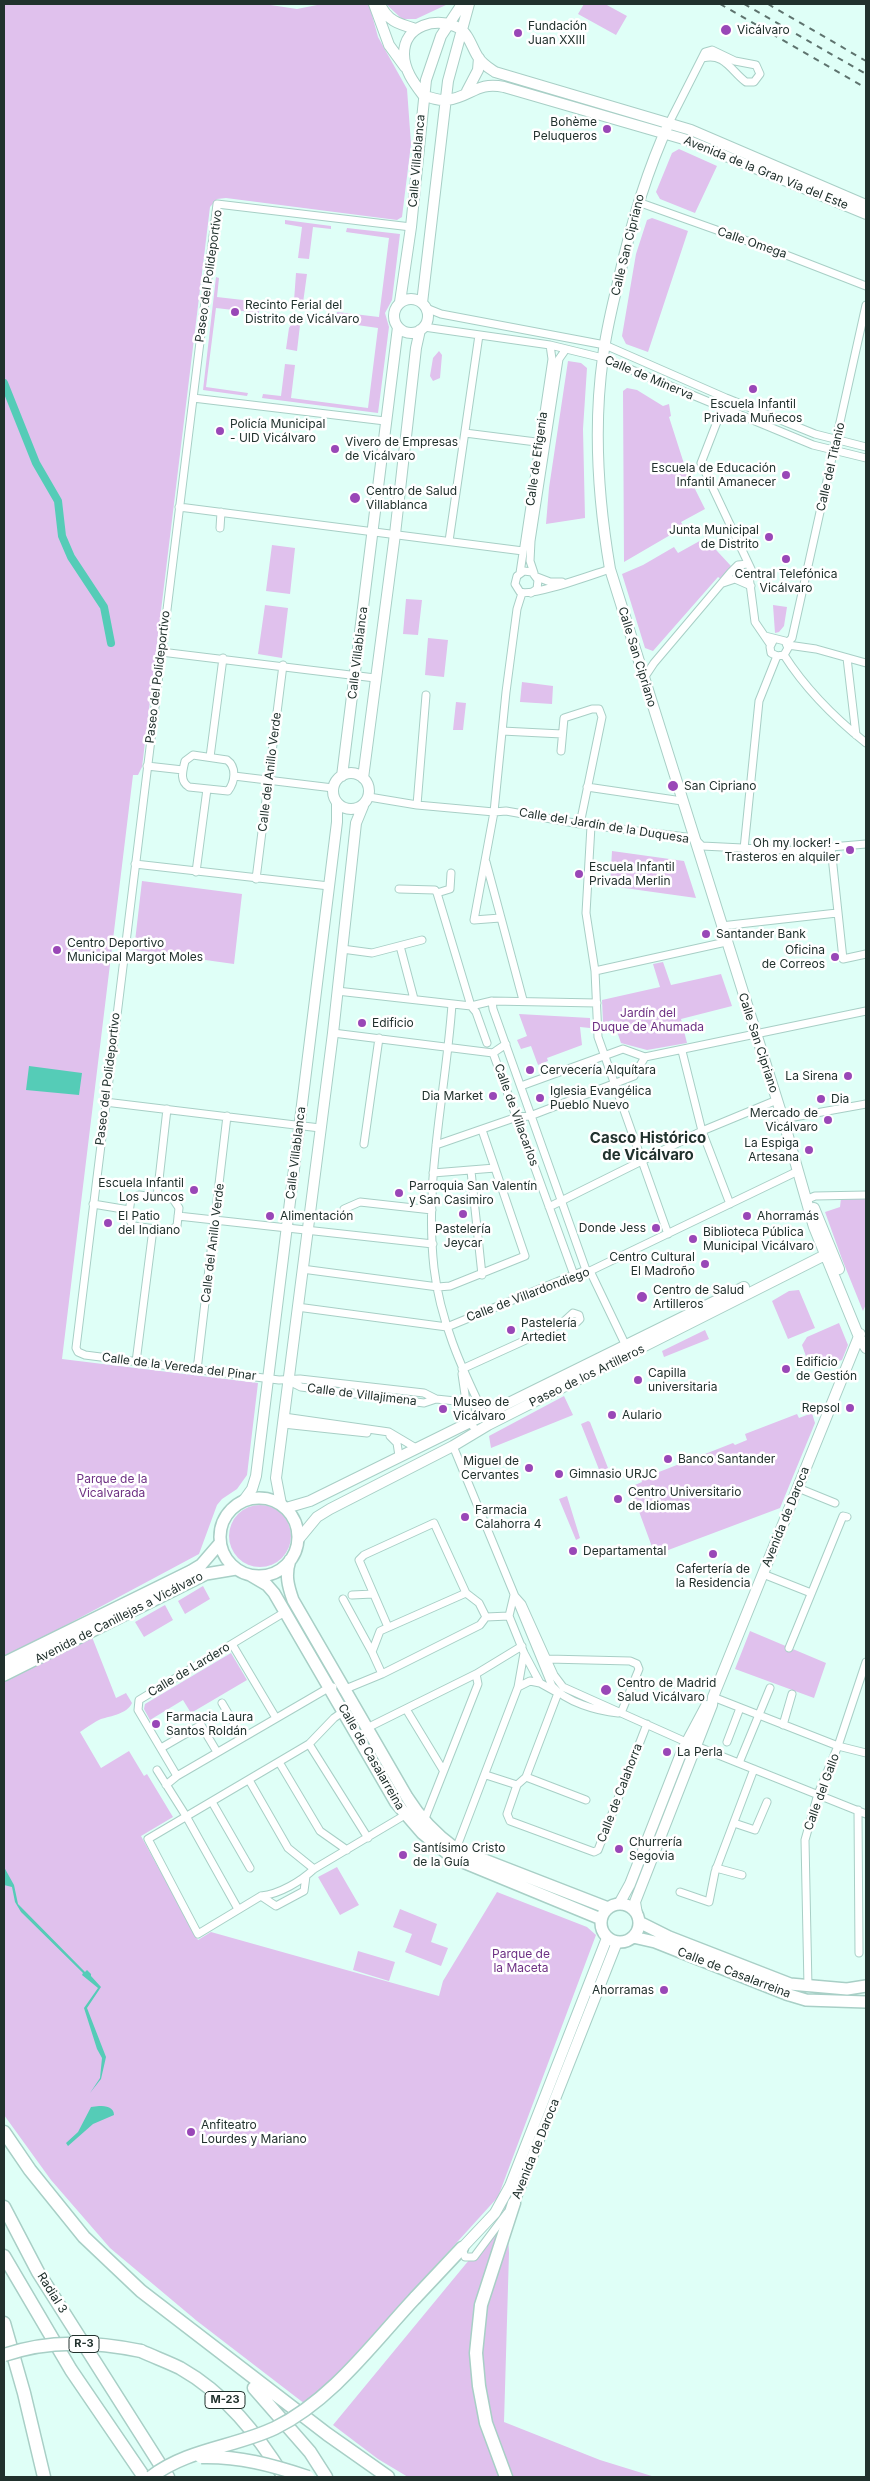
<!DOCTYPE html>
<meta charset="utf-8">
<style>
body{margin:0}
#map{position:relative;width:870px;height:2481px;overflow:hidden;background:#dffff7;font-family:Inter,sans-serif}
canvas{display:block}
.frame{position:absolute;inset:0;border:5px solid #21312d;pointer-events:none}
</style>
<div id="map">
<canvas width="870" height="2481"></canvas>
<div class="frame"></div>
</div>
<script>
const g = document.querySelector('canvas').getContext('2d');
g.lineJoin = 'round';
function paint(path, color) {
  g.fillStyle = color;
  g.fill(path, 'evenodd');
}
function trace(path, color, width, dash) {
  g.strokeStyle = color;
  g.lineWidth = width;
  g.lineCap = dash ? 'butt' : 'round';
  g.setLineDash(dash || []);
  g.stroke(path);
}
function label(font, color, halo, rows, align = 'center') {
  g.font = font + ' Inter,sans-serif';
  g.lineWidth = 5;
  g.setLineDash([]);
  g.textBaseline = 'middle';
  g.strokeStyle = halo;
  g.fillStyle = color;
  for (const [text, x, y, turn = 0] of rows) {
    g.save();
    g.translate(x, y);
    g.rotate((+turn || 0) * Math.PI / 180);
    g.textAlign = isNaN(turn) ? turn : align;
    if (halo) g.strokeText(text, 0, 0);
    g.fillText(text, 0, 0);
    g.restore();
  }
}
const green = new Path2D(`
 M4,4h260l33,5 25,-5h47l9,33 29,52 4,55 -9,73 -5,3 -171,-22 -9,1 -7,8 -68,560 -4,8h-5l-71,584 196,24 -11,92 -10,14 -15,10 -5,6 -18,49 -142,76 -53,31z
 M386,4h62l-32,15h-14z
 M584,4h21l22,12 -11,19 -38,-21z
 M679,149l38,17 -22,47 -35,-14 -4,-7 16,-39z
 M652,218l36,13 -40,121 -22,-8 -4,-8 14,-82 11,-34z
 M285,220l46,6v3l-18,-2 -4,32 -11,-1 4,-31 -17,-3z
 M347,228l53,6 -8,66 -7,13 4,14 -11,86 -116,-15 1,-4 18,2 4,-32 10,1 -4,33 77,10 10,-80 -42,-6 1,-10 42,5 10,-79 -43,-6z
 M296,273l11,1 -4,29 -6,6 -3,-8z
 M216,277l3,1 -2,19 43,5 -1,11 -43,-5 -10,79 42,6 -1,3 -44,-6z
 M297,316l3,9 -3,26 -11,-2 3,-21z
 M439,351l3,4 -2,23 -7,3 -3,-5 3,-18z
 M568,361l13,2 6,5 -4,61 2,89 -39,6 3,-36z
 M627,388l10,2 26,16 6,-2 2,12 -2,1 18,56 18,36 -24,13 3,5 -60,35 -1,-171z
 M705,538l26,28 -10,13 -3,-2 -65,74 -8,-3 -23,-74 21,-9 31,-18 4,6z
 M272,545l23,3 -5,46 -24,-3z
 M406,599l16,1 -4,35 -15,-1z
 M265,605l23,3 -6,50 -24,-4z
 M773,605l14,2 -3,19 -5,6 -4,1z
 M428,638l20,2 -4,37 -19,-2z
 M522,682l31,4 -1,18 -32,-2z
 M456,702l10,1 -3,27h-10z
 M612,851l72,10 12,37 -86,-12z
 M142,881l100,13 -8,70 -100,-14z
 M663,962l8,23 50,-11 11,32 -51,13 6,24 -40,7 -26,-7 -8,-23 -10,3 -1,-23 58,-13 -7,-23z
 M519,1014l71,4v10l-10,-1 2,18 -35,13 1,3 -10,4 -7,-19 -10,3 -4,-9 10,-4z
 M841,1198l25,1v105l-3,7 -21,-52 -17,-47 15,-5z
 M799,1290l16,38 -27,11 -16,-38 17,-10z
 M839,1323l9,22 -6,15 -23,8 -10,-3 -7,-20 5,-8z
 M705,1330l4,9 -45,18 -2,-6z
 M564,1396l9,19 -82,33 -2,-12z
 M812,1413l3,10 -35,85 -125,47 -25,-68 12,-5 -1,-3 92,-36 2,2 12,-5 -2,-6 52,-20 2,4z
 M588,1421l2,1 18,46 -8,4 -19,-48z
 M567,1496l13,42 -4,2 -17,-41z
 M229 1536a31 31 0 1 1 62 0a31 31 0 1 1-62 0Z
 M203,1586l7,13 -25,15 -7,-13z
 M165,1605l8,15 -29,17 -9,-15z
 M750,1631l76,32 -12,35 -79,-29z
 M92,1637l24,61 10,-5 6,10c-5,11 -21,13 -31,16 -7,3 -15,9 -21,13l21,36 28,-17 15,25 3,-2 26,43 -32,19 57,104 13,-8 228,64 4,-15 54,-89 90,35 9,8 -98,262 -177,195 -16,12 -108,-83 -87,-73 -59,-68 -47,-65v-434z
 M231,1653l16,27 -56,33 -8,-13 -33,20 -6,-11 1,-5z
 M337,1867l22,38 -19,10 -22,-38z
 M400,1909l37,15 -6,18 17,6 -7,18 -36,-14 7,-18 -19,-7z
 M358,1951l37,11 -6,19 -36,-11z
 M507,2214l2,39 -5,169 96,38 55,17h-247l-30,-18 -45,-34z`);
const water = new Path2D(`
 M29,1066l53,7 -3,22 -53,-5z
 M4,1867l10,18 4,19 67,68 2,-2 4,4v2l10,11 -14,21 19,49 -5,22 -11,14 10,-15 2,-20 -5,-9 -13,-41 14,-20 -16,-13 1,-2 -62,-61 -6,-10 -3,-15 -8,-2z
 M99,2106c7,0 15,1 15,9l-21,9 -25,22 -2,-3 12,-11 13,-25z`);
const canal = new Path2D(`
 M4,383l32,80 22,38 4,35 9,21 33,50 7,36`);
const street = new Path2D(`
 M669,123l36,-71 7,-2 23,11 21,4 4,9 -6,8h-8c-14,-10 -22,-30 -43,-24
 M638,202l143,51 85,33
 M411,227l-194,-23 -141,1144 2,4 7,3 194,25 21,-1 124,14 12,6
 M426,308l15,6 164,31 121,53 89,36 51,13
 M424,327l126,18 53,13 210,87 53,13
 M193,398l192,23
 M722,409l-21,54 50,106 -2,7 6,46 15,22
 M465,433l79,10
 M179,507l344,44
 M220,528l1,-16
 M449,541l30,-206
 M520,573l32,-214 -2,-14
 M534,573l-4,-12 1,-20 28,-182 7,-10
 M537,577l13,5h12
 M723,583l12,-4 16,7
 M531,593l6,-4 1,-9 -6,-8 -8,-1 -7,5 -2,8 5,8c12,5 74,-18 90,-23
 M765,636l20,5 3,7 -4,7 -7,1 -6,-3 -1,-6 4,-8
 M787,643l5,-5 74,-333
 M788,645l28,4 50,14
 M161,652l214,26
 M784,655c21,33 52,64 82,88
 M847,658l9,77
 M644,678l10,-15 77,-91 7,-7 10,-1
 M502,731l60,3
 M561,751l3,-33 28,-9h7l3,8 -22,107
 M193,755l34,5c10,7 8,22 1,31l-39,-4c-10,-6 -6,-17 -4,-26z
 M210,757l13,-99
 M147,766l36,4
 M234,776l99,12
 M587,787l95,14
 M369,797l48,8 77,7 12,-1 74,13 114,14 8,8 122,6 7,-5 35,-3
 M417,805l9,-110
 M591,826l-5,87 9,58 3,66 70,197
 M831,847l12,112 23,-5
 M744,849l15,-148 18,-45
 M486,862l37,138
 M135,864l194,22
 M196,872l11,-83
 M256,879l27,-214
 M399,889l36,1 2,3 34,113 5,6 11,31
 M437,893l13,-4 1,-16
 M500,918l-26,2 20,-108 12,-120 11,-83 5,-16
 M721,926l116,-13
 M400,946l14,53
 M342,949l30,4 50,-13
 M595,971l131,-29
 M337,991l134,15 21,-5 1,8 93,261
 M492,1001l105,2
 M452,1004c-6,88 -28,175 -18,264 6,52 27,99 50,146
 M333,1033l160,20
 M682,1051l20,80 28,73
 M493,1053l81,222
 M493,1053l13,-9
 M645,1057l221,-46
 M521,1086l102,-37 22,8
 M105,1102l215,26
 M783,1119l83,-15
 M364,1144l15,-106
 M436,1145l81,-28 13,-1 104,-40 11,-19
 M471,1171l11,104
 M433,1173l62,-5
 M139,1195l34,4 6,9 -2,18 -8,5 -35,-5c-8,-7 -4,-18 -3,-27z
 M157,1197l10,-88
 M807,1203l1,-4 7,-3 51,-1
 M93,1204l36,6
 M549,1207l153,-76 75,-31
 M344,1209l16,-7 72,8
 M178,1216l255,28
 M302,1269l136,18 12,-1 75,-30 -43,-126
 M590,1271l37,77
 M297,1307l150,20 139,-57 4,1 208,-100
 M136,1362l17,-133
 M462,1369l99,-45 16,-2 3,-3 -1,-4 -6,-2 -12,11
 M197,1370l30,-254
 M462,1374l7,48 9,10
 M289,1381l12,6 123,16 12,-4 29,3
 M284,1417l105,15 27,16
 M283,1424l84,9
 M390,1436l7,7 2,13
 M453,1446l99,240c14,16 45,25 66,27
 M798,1488l37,15
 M763,1574l48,19
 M352,1595l21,-1
 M514,1595l-5,21 15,37 16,30 18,10 -32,84 -9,8 -10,29 3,7 84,31 4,-2 49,-126
 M514,1595l8,9 32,71 9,12 123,55 180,72
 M343,1599l29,53
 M486,1617l23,-1
 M388,1627l-29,-67 5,-5 70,-32 32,70 13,10 7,14
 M232,1644l44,74
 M789,1648l54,-132 4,1
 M548,1659l82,2 7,3 2,5 -18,44
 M382,1674l-10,-22 8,-21 86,-38
 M518,1687l12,-6 10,2
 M343,1690l39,-16 98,-49 6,-8
 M713,1697l125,49 28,7
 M222,1703l20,34
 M406,1709l37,61
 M344,1711l-10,7 -25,26 -161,95 50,95 63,-38c19,-2 40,-15 53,-27l91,-54
 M783,1725l9,-31
 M360,1739l7,-11 109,-54 46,-28
 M727,1742l13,-34
 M309,1744l59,94
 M161,1748l40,-23 16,27
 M279,1762l41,69 27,19
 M739,1763l31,-75
 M157,1770l29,46 52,93
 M486,1775l31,10
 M177,1776l-39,-66 1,-10 146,-88
 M526,1777l60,23
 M249,1780l39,68 26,21
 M166,1785l11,-9 153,-89h3
 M212,1802l38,66
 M858,1810l1,143
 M424,1821l54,-137 -2,-10
 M734,1823l21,7 12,-28
 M456,1849l62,-162 6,-34
 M716,1868l26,7
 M680,1892l29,10 6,-30 39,-103
 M261,1896l15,10 28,-15 2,-15
 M808,1987l-3,-147 13,-46 20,-48 28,-84
 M462,2249l3,8h9l33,-44`);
const secondary = new Path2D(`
 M374,4l15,41 16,22
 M380,4c7,17 19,20 36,25
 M467,91l11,-21 1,-12
 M423,95c-9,-12 -19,-25 -19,-41 0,-29 33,-38 55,-26 10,6 13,20 19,29 4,7 11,11 17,15l196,58 175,75
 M423,95c8,3 16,6 24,5 24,-3 30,-19 57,-13l183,53 179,74
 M669,123c-23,50 -38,101 -50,155 -6,26 -13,52 -16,79 -10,71 -5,142 7,212l173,550 31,108 45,110 7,11
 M394 316a17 17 0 1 1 34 0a17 17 0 1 1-34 0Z
 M400,302l11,-75 15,-147 15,-44 21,-32
 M422,303l26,-222 21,-77
 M333 791a18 18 0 1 1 36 0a18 18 0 1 1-36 0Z
 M342,776l56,-449
 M363,778l32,-244 21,-186 4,-18
 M814,1208l25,61
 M244,1500l8,-11 4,-13 81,-654v-19
 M281,1504l-5,-26 57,-445 23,-210 7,-17
 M286,1508l24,-7 434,-214
 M298,1540l19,-23 13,-8 123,-63 35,-21 341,-172
 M619,1904l11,-20 52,-133 24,-45
 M637,1914l-2,-12 77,-197 1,-8 147,-363
 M514,2203l103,-261
 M462,2248l33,-35 15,-27 97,-248`);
const primary = new Path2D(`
 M220 1537a39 39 0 1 1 78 0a39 39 0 1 1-78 0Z
 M290,1560c-5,15 -2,26 3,40l114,197c13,21 28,37 49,52l152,59
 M250,1575l17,10 7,8 122,210 26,30 31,25 148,61
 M4,1663l187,-92 10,-6 19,-22
 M4,1675l202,-101 30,-5
 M601 1923a19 19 0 1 1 38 0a19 19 0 1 1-38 0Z
 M639,1922l30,15 121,47 57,5 19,-3
 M633,1937l22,5 131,52 20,6 60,2`);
const highway = new Path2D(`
 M4,2132l26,38 54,67 57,54 186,143 61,43
 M4,2207l34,65 130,205
 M4,2256l67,114 73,107
 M415,2298l47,-50
 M4,2323l20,70 20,84
 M141,2351c13,6 27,11 39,17 46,26 77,66 104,109
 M254,2388l56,64 16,25
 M506,2477l-20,-54 -7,-37 -3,-33 5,-48 33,-102`);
const rail = new Path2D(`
 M720,4l146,84
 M744,4l122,70
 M768,4l98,57`);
const highwayBridge = new Path2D(`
 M4,2355c46,-16 91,-13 137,-4
 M201,2457c38,-1 71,8 107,20
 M151,2477c36,-28 84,-30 124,-49 57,-28 98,-85 140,-130`);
const markers = [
 [726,30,6,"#9947b7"],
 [518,33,5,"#9947b7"],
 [607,129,5,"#9947b7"],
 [235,312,5,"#9947b7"],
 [753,389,5,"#9947b7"],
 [220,431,5,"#9947b7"],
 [335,449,5,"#9947b7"],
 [786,475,5,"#9947b7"],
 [355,498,6,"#9947b7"],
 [769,537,5,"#9947b7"],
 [786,559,5,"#9947b7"],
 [673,786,6,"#9947b7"],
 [850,850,5,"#9947b7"],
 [579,874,5,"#9947b7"],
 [706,934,5,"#9947b7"],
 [57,950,5,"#9947b7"],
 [835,957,5,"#9947b7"],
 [362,1023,5,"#9947b7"],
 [530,1070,5,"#9947b7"],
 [848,1076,5,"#9947b7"],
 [493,1096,5,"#9947b7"],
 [540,1098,5,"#9947b7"],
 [821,1099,5,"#9947b7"],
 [828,1120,5,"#9947b7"],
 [809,1150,5,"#9947b7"],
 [194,1190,5,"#9947b7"],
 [399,1193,5,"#9947b7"],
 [463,1214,5,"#9947b7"],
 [270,1216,5,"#9947b7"],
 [747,1216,5,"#9947b7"],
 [108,1223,5,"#9947b7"],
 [656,1228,5,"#9947b7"],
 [693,1239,5,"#9947b7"],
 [705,1264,5,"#9947b7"],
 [642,1297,6,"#9947b7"],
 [511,1330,5,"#9947b7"],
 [786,1369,5,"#9947b7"],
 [638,1380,5,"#9947b7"],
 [850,1408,5,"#9947b7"],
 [443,1409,5,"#9947b7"],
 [612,1415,5,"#9947b7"],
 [668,1459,5,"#9947b7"],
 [529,1468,5,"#9947b7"],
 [559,1474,5,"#9947b7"],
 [618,1499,5,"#9947b7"],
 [465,1517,5,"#9947b7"],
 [573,1551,5,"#9947b7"],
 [713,1554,5,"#9947b7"],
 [606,1690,6,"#9947b7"],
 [156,1724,5,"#9947b7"],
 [667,1752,5,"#9947b7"],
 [619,1849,5,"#9947b7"],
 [403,1855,5,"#9947b7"],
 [664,1990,5,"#9947b7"],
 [191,2132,5,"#9947b7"]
];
const shields = [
 [84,2344,30],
 [225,2400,40]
];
const shieldNames = [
 ["R-3",84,2344],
 ["M-23",225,2400]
];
const poiNames = [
 ["Fundación",528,26],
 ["Juan XXIII",528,40],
 ["Vicálvaro",737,30],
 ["Bohème",597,122,"right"],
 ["Peluqueros",597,136,"right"],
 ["Recinto Ferial del",245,305],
 ["Distrito de Vicálvaro",245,319],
 ["Escuela Infantil",753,404,"center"],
 ["Privada Muñecos",753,418,"center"],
 ["Policía Municipal",230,424],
 ["- UID Vicálvaro",230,438],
 ["Vivero de Empresas",345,442],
 ["de Vicálvaro",345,456],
 ["Escuela de Educación",776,468,"right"],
 ["Infantil Amanecer",776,482,"right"],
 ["Centro de Salud",366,491],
 ["Villablanca",366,505],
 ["Junta Municipal",759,530,"right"],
 ["de Distrito",759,544,"right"],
 ["Central Telefónica",786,574,"center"],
 ["Vicálvaro",786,588,"center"],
 ["San Cipriano",684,786],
 ["Oh my locker! -",840,843,"right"],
 ["Trasteros en alquiler",840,857,"right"],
 ["Escuela Infantil",589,867],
 ["Privada Merlin",589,881],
 ["Santander Bank",716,934],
 ["Centro Deportivo",67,943],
 ["Municipal Margot Moles",67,957],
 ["Oficina",825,950,"right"],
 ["de Correos",825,964,"right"],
 ["Edificio",372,1023],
 ["Cervecería Alquítara",540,1070],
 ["La Sirena",838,1076,"right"],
 ["Iglesia Evangélica",550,1091],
 ["Pueblo Nuevo",550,1105],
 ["Dia Market",483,1096,"right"],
 ["Dia",831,1099],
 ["Mercado de",818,1113,"right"],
 ["Vicálvaro",818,1127,"right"],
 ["La Espiga",799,1143,"right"],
 ["Artesana",799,1157,"right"],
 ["Escuela Infantil",184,1183,"right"],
 ["Los Juncos",184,1197,"right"],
 ["Parroquia San Valentín",409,1186],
 ["y San Casimiro",409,1200],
 ["El Patio",118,1216],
 ["del Indiano",118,1230],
 ["Alimentación",280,1216],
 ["Ahorramás",757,1216],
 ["Donde Jess",646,1228,"right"],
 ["Pastelería",463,1229,"center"],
 ["Jeycar",463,1243,"center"],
 ["Biblioteca Pública",703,1232],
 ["Municipal Vicálvaro",703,1246],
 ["Centro Cultural",695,1257,"right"],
 ["El Madroño",695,1271,"right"],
 ["Centro de Salud",653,1290],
 ["Artilleros",653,1304],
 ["Pastelería",521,1323],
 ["Artediet",521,1337],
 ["Edificio",796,1362],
 ["de Gestión",796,1376],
 ["Capilla",648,1373],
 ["universitaria",648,1387],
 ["Museo de",453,1402],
 ["Vicálvaro",453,1416],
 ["Repsol",840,1408,"right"],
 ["Aulario",622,1415],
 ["Banco Santander",678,1459],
 ["Miguel de",519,1461,"right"],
 ["Cervantes",519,1475,"right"],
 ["Gimnasio URJC",569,1474],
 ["Centro Universitario",628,1492],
 ["de Idiomas",628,1506],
 ["Farmacia",475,1510],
 ["Calahorra 4",475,1524],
 ["Departamental",583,1551],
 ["Cafertería de",713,1569,"center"],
 ["la Residencia",713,1583,"center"],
 ["Centro de Madrid",617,1683],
 ["Salud Vicálvaro",617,1697],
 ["Farmacia Laura",166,1717],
 ["Santos Roldán",166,1731],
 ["La Perla",677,1752],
 ["Churrería",629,1842],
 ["Segovia",629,1856],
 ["Santísimo Cristo",413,1848],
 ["de la Guía",413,1862],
 ["Ahorramas",654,1990,"right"],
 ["Anfiteatro",201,2125],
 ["Lourdes y Mariano",201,2139]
];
const streetNames = [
 ["Calle Villablanca",417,161,-85],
 ["Avenida de la Gran Vía del Este",766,173,22],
 ["Calle Omega",752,243,19],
 ["Calle San Cipriano",628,245,-76],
 ["Paseo del Polideportivo",209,276,-82],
 ["Calle de Minerva",649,378,23],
 ["Calle de Efigenia",537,459,-82],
 ["Calle del Titanio",831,467,-77],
 ["Calle Villablanca",358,653,-83],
 ["Calle San Cipriano",637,657,73],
 ["Paseo del Polideportivo",158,677,-83],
 ["Calle del Anillo Verde",270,772,-83],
 ["Calle del Jardín de la Duquesa",604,826,9],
 ["Calle San Cipriano",758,1043,72],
 ["Paseo del Polideportivo",108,1079,-83],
 ["Calle de Villacarlos",516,1115,70],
 ["Calle Villablanca",296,1153,-83],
 ["Calle del Anillo Verde",213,1243,-83],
 ["Calle de Villardondiego",528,1295,-21],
 ["Calle de la Vereda del Pinar",179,1367,7],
 ["Paseo de los Artilleros",587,1376,-26],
 ["Calle de Villajimena",362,1395,7],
 ["Avenida de Daroca",786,1517,-68],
 ["Avenida de Canillejas a Vicálvaro",119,1618,-27],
 ["Calle de Lardero",189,1670,-31],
 ["Calle de Casalarreina",371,1757,60],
 ["Calle del Gallo",822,1792,-70],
 ["Calle de Calahorra",620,1793,-69],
 ["Calle de Casalarreina",734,1973,21],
 ["Avenida de Daroca",536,2149,-68],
 ["Radial 3",52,2293,58]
];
const parkNames = [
 ["Jardín del",648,1013],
 ["Duque de Ahumada",648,1027],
 ["Parque de la",112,1479],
 ["Vicalvarada",112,1493],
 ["Parque de",521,1954],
 ["la Maceta",521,1968]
];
const quarterNames = [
 ["Casco Histórico",648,1138],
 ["de Vicálvaro",648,1155]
];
paint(green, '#e0c1ed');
paint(water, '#55ccb7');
trace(canal, '#55ccb7', 8);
trace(street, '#a8cfc6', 9);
trace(secondary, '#a8cfc6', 12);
trace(primary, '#a8cfc6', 14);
trace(highway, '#a8cfc6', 15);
trace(street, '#fff', 7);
trace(secondary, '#fff', 10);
trace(primary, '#fff', 11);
trace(highway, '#fff', 12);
trace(rail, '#5e736e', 2, [6, 6]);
trace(highwayBridge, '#a8cfc6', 15, []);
trace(highwayBridge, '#fff', 12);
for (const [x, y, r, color] of markers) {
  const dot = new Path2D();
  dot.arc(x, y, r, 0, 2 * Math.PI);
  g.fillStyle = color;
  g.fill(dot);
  trace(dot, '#fff', 2);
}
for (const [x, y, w] of shields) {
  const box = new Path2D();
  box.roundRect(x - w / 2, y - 8.5, w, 17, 4);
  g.fillStyle = '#fff';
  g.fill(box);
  trace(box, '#21312d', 1);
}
label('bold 11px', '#21312d', null, shieldNames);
label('12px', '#21312d', '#fff', poiNames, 'left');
label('12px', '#21312d', '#fff', streetNames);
label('12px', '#6d3083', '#fff', parkNames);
label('bold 15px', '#21312d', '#fff', quarterNames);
</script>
